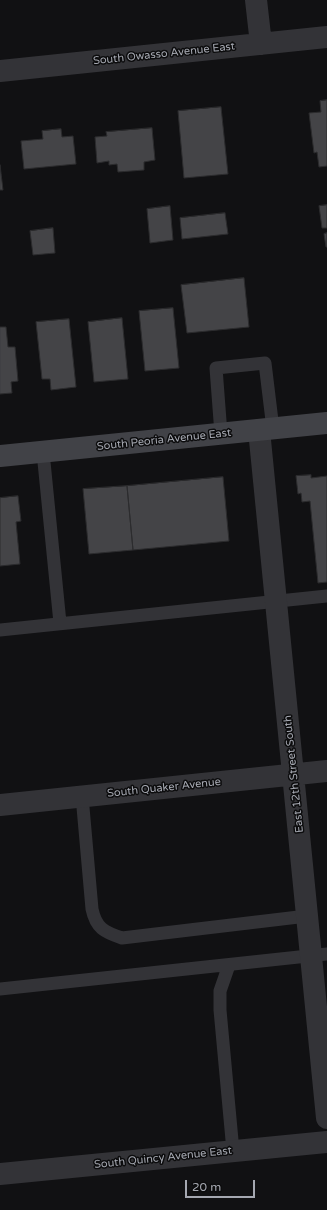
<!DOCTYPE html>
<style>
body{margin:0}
#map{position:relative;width:327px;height:1210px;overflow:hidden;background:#111113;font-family:"Varela Round",sans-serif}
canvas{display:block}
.scale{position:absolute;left:185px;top:1180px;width:70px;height:18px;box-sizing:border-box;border:2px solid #a5a8b1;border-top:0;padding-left:5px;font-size:12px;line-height:14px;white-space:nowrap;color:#a5a8b1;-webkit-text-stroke:3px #0c0c0d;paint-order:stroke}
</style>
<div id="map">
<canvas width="327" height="1210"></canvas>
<div class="scale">20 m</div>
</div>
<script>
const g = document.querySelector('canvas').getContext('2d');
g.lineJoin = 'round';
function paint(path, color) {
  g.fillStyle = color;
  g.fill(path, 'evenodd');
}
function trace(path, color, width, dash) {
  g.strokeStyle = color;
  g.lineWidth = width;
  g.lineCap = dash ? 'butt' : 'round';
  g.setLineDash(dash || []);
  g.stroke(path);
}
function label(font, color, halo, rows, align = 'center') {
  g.font = font + ' "Varela Round",sans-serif';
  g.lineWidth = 3;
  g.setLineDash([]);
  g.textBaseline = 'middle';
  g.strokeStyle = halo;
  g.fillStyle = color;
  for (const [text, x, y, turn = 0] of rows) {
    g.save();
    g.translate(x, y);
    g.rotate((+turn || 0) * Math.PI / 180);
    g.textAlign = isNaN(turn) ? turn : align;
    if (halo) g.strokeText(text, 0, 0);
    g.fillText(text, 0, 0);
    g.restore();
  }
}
const building = new Path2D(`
 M327,100v66l-8,1 -2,-15 -3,1 -5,-40 12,-1 -1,-11z
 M221,107l7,67 -44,4 -6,-67z
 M152,128l3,32 -11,2v8l-26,2 -1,-8 -8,1v-4l-12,2 -2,-26 12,-1 -1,-4z
 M61,129l1,8 11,-1 3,28 -52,5 -3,-28 22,-2 -1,-8z
 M0,165l3,25h-3z
 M327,205v23h-5l-3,-22z
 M170,206l3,34 -23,3 -3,-34z
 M225,213l3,21 -46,5 -2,-21z
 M53,228l2,25 -22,2 -3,-24z
 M327,233v14h-1l-2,-13z
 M244,278l5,49 -62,6 -6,-48z
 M173,308l6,60 -34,3 -6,-60z
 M122,318l6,61 -34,3 -6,-60z
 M69,319l7,68 -25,3 -1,-11h-8l-6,-57z
 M0,327h6l2,20h7l3,34 -7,1 1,11 -12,1z
 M311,475v3l16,-2v106l-9,1 -8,-82 -8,1 -1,-9 -3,1 -2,-18z
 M223,477l6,64 -96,9 -6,-64z
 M127,486l6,64 -44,4 -6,-65z
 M18,496l3,25 -5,1 4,42 -20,2v-68z`);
const service = new Path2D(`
 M221,434l-5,-66 49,-5 8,66
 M43,452l17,171
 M0,630l327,-34
 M82,796l10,113c4,19 12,23 30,29l185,-22
 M229,965l-9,26v19l13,141
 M0,989l327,-35`);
const minor = new Path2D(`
 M256,0l5,44
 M0,71l327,-34
 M259,430l68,688
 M0,805l327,-34
 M0,1174l327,-32`);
const secondary = new Path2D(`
 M0,456l327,-33`);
const streetNames = [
 ["South Owasso Avenue East",164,54,-6],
 ["South Peoria Avenue East",164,440,-6],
 ["East 12th Street South",294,774,-96],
 ["South Quaker Avenue",164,788,-6],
 ["South Quincy Avenue East",163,1158,-6]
];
paint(building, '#444447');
trace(building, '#2c2c2e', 1);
trace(service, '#333337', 13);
trace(minor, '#333337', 22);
trace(secondary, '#414247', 22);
label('11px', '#a5a8b1', '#0c0c0d', streetNames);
</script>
